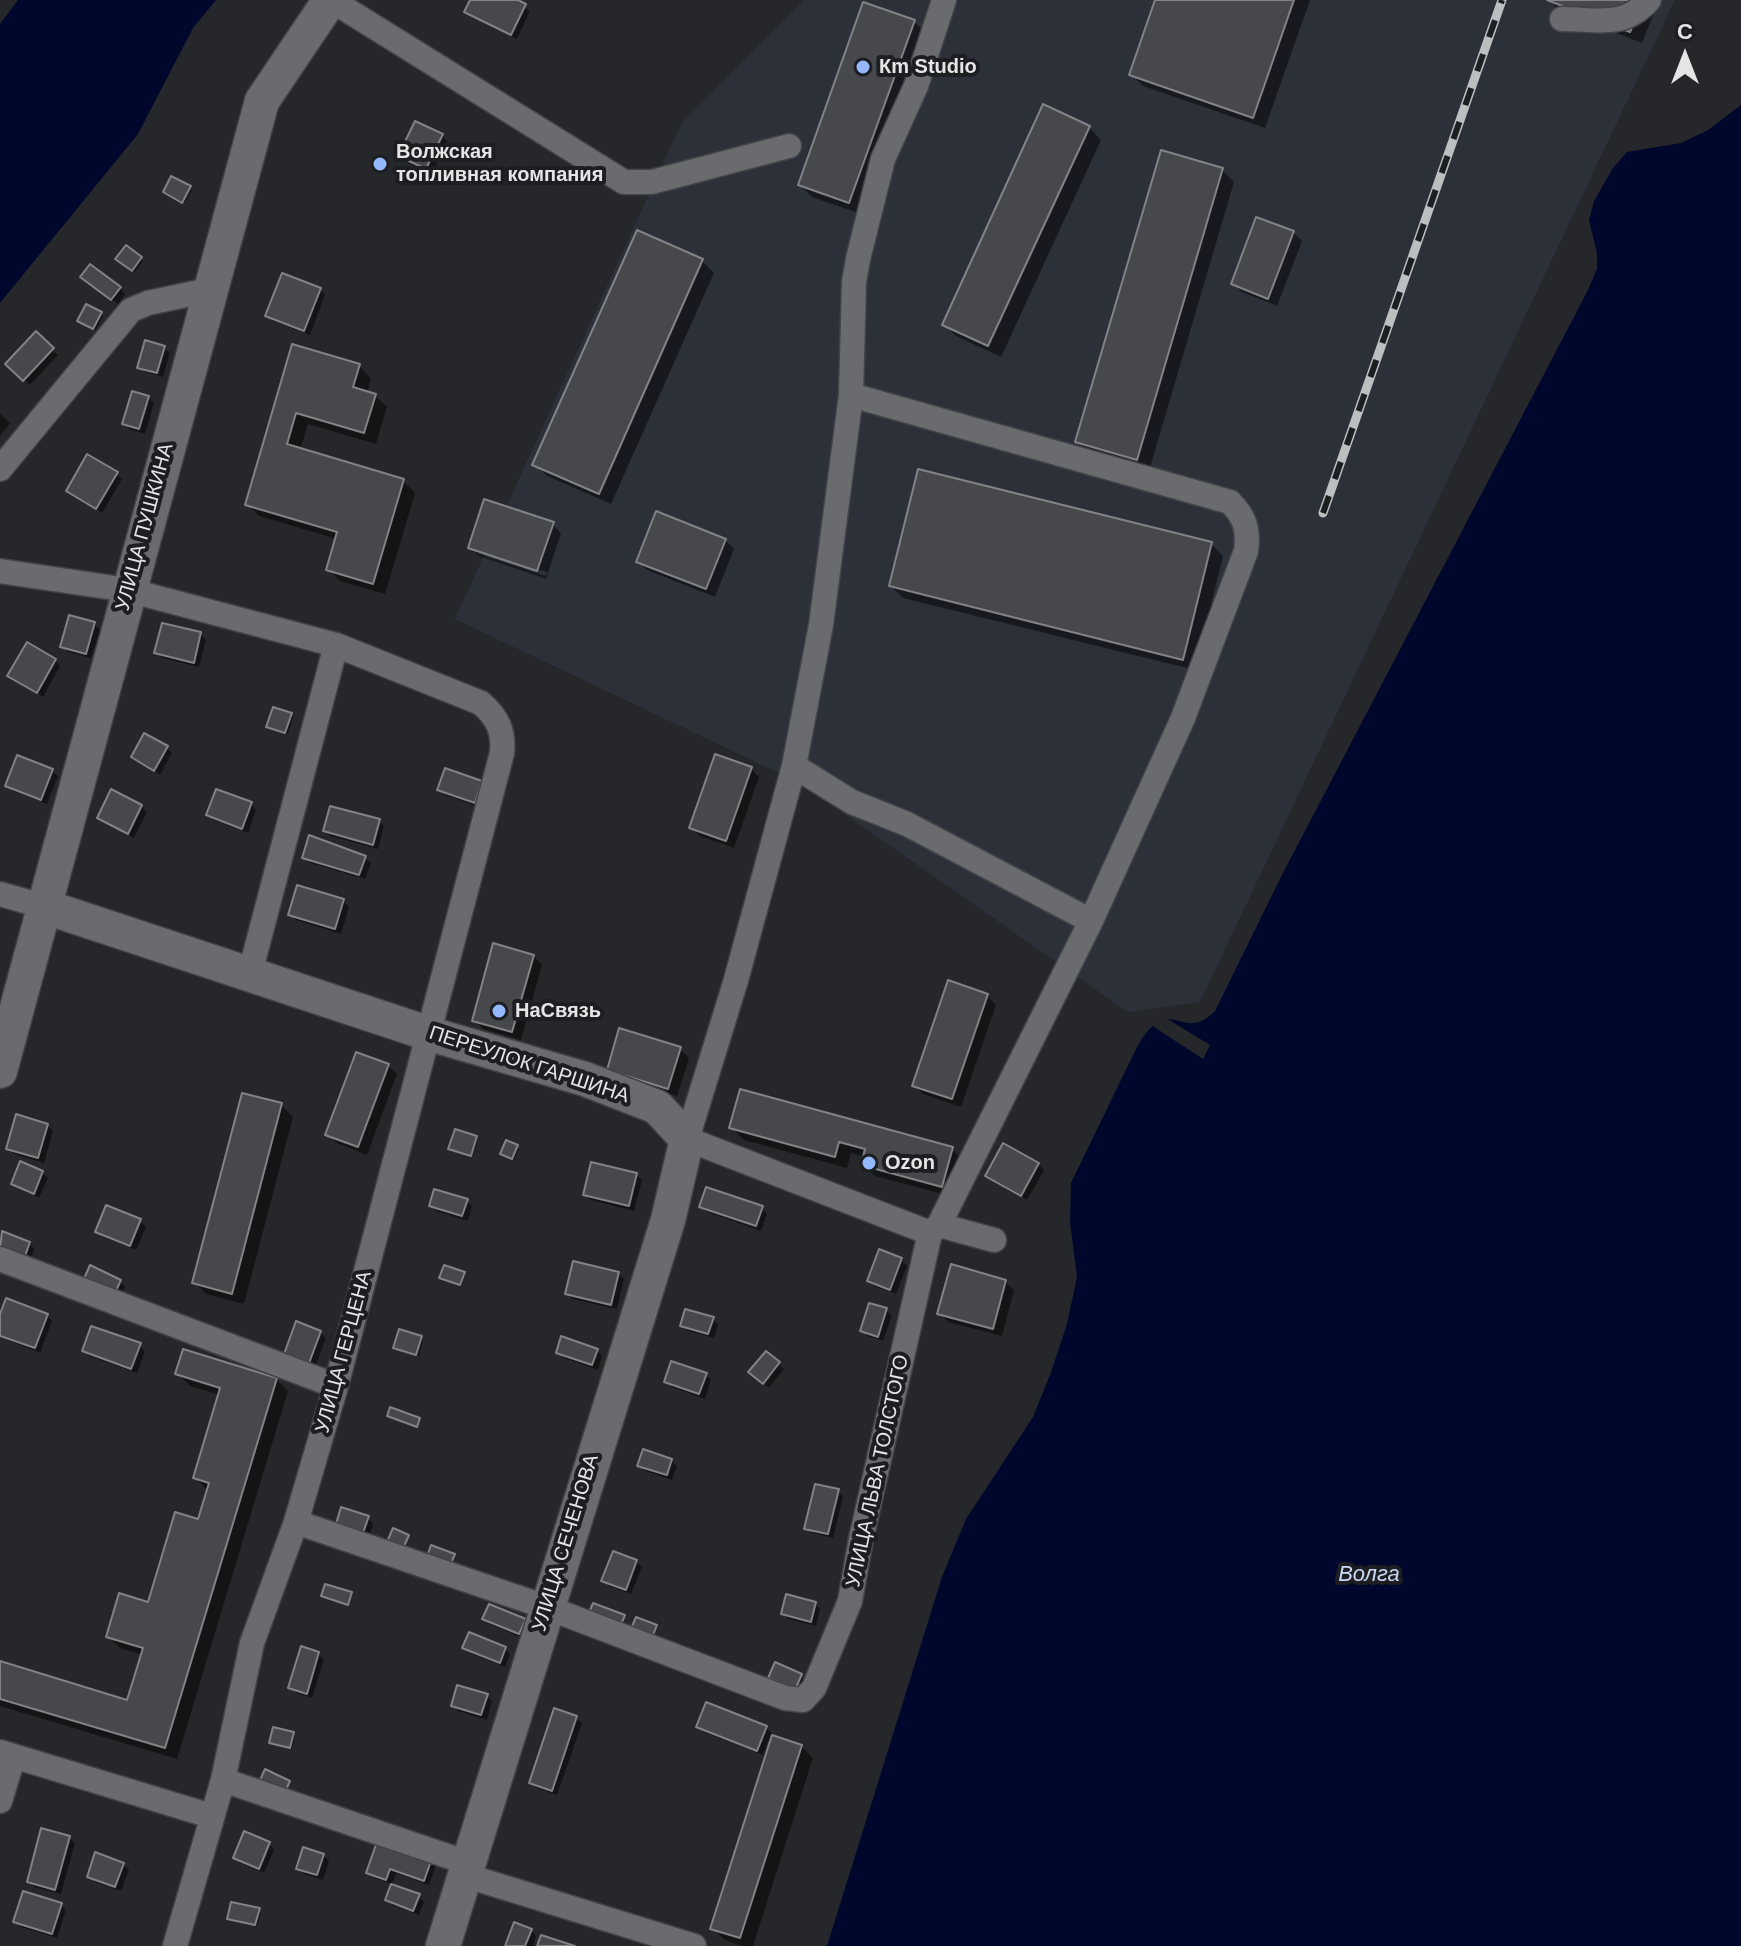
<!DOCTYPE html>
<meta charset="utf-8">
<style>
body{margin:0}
#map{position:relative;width:1741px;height:1946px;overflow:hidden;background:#25272a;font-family:Helvetica,sans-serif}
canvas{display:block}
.north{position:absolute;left:1645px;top:16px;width:80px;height:80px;-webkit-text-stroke:6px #1c1e21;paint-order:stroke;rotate:0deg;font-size:22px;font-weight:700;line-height:32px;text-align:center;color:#e3e5e7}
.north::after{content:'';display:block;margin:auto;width:28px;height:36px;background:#e3e5e7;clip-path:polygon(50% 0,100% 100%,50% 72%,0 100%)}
</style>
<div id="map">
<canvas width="1741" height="1946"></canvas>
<div class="north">С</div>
</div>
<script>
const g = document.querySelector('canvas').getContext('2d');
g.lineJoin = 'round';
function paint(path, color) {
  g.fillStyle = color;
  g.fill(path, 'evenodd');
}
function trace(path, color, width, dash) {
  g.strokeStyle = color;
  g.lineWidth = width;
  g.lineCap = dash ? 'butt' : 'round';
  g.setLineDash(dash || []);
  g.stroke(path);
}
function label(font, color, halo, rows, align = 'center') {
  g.font = font + ' Helvetica,sans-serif';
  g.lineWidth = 8;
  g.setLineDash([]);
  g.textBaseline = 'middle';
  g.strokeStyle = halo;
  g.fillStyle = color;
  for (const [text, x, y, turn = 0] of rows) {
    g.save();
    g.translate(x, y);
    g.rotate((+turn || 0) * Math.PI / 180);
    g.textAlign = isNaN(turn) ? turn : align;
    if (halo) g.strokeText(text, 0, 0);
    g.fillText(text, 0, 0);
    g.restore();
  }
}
const built = new Path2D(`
 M804,0h871l-475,1002 -72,10 -328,-229 -345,-164 226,-495z`);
const water = new Path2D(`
 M18,0h198l-23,28 -55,106 -138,169v-279z
 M1741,105v1841h-914l115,-369 24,-58 67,-102 17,-42 17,-51 10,-47 -7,-55 1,-39 66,-136c34,-59 43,-1 78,-36l68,-138 304,-581 10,-23v-16l-8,-33 5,-19 19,-33 14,-16 54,-9 27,-13z`);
const pier = new Path2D(`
 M1166,1018l44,27 -7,14 -52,-34z`);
const shadow = new Path2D(`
 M473,0h40l17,11 -13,28 -45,-22 -5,-5z
 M1157,0h153l-45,128 -122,-42 -12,-12z
 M1549,0h110l-17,43 -81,-31z
 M913,21l13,12 -65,181 -49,-17 -12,-12z
 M1089,127l12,13 -100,217 -45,-21 -12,-12z
 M442,136l5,5 -15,33 -26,-12 -5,-6z
 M1222,170l12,12 -85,289 -60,-18 -12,-12z
 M190,188l2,2 -7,13 -18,-9z
 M1293,232l9,9 -25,65 -35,-14 -9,-8z
 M126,248l17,13 -8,11 -17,-13z
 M702,261l12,12 -103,231 -64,-28 -12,-12z
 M88,282l32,6 5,6 -7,10z
 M320,289l5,6 -15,40 -37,-14 -6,-5z
 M101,314l2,2 -7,14 -14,-8z
 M36,334l22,21 -28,30 -22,-21z
 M294,347l65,19 12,12 -4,15 7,2 13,12 -11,37 -68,-20 -8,26 102,30 13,13 -30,101 -45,-13 -12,-12 9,-30 -78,-23 -12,-12z
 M164,348l6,5 -7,24 -18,-5 -5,-5z
 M148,398l6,5 -9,31 -16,-5 -5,-5z
 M0,414l10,9 -10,13z
 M116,474l6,5 -20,34 -34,-22z
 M552,524l9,9 -15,46 -67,-23 -9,-9zM478,549l69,23 -1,4 -68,-22z
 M725,540l9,9 -19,48 -68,-27 -9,-8z
 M1211,544l12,12 -28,114 -292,-72 -12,-12z
 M94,624l6,6 -9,28 -23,-6 -5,-6z
 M200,634l6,6 -7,27 -37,-9 -5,-6z
 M55,660l5,6 -17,31 -33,-21z
 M291,715l2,2 -5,17 -17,-6z
 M167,748l5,5 -12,22 -27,-18z
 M751,769l8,8 -25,71 -34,-12 -8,-8z
 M52,771l6,5 -11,28 -34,-13 -6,-6z
 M481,782l5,6 -6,19 -35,-12 -5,-5z
 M251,804l5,6 -8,23 -34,-13 -6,-5z
 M141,806l6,6 -13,26 -29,-15 -6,-5z
 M379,821l5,5 -6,23 -48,-13 -5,-5z
 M304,857l61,1 6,5 -6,16 -55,-16z
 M343,901l6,6 -8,27 -45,-14 -5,-5z
 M533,956l9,9 -21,75 -38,-11 -9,-9z
 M987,996l9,9 -35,102 -38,-13 -9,-9z
 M680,1049l9,9 -12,38 -59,-18 -9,-9z
 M388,1066l9,8 -30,81 -30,-12 -9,-9z
 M281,1105l12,12 -49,187 -38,-10 -12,-12z
 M47,1125l6,6 -9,32 -30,-9 -5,-5z
 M732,1128l220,21 12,12 -10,36 -79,-21 -12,-12 2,-7 -14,-4 -4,15 -103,-28z
 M476,1138l2,2 -5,16 -20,-6z
 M517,1147l2,2 -5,11 -12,-6z
 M1038,1164l6,6 -17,30 -40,-24z
 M42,1173l6,5 -9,20 -20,-9 -6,-5z
 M636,1175l6,5 -8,31 -43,-11 -6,-5z
 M467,1201l5,5 -4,15 -32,-10 -5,-6z
 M701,1206l60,2 6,6 -6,17 -54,-19z
 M140,1221l6,6 -10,23 -33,-13 -6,-6z
 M3,1234l26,10 6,5 -6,14 -29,-14z
 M901,1260l6,6 -11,28 -22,-8 -5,-6z
 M618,1274l6,5 -7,30 -44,-10 -6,-5z
 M85,1280l35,1 5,6 -5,12z
 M1005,1282l9,8 -12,46 -54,-14 -9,-9z
 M886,1310l6,6 -9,25 -15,-5 -6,-5z
 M47,1315l5,6 -12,32 -40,-16v-17z
 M713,1319l5,6 -4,13 -26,-7 -5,-6z
 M320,1333l6,5 -12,32 -23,-8z
 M421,1338l2,2 -4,16 -21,-7z
 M139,1345l6,6 -8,22 -48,-17 -5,-6z
 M597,1350l5,6 -4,14 -34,-12 -6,-6z
 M766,1354l18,15 -15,19 -13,-10z
 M178,1374l98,5 12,12 -111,368 -177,-53v-43l128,39 15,-47 -23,-7 -12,-12 41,-32 50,-83 9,-30 -13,-13 25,-83 -30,-9z
 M706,1375l5,5 -6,19 -33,-12 -6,-6z
 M671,1461l6,5 -5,14 -27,-9 -5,-6z
 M838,1491l5,6 -10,41 -21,-5 -6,-5z
 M368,1518l5,6 -4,13 -26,-8z
 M636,1562l6,5 -11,27 -22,-8 -6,-6z
 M815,1604l5,5 -4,17 -28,-7 -5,-6z
 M485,1619l40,2 5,5 -5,13 -35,-15z
 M465,1647l40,2 5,5 -5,13 -35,-14z
 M318,1654l6,5 -12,39 -16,-5 -5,-6z
 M801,1676l5,5 -6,13 -24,-11 -6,-5z
 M487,1696l5,5 -5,19 -29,-9 -5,-5z
 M576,1718l6,5 -25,72 -20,-7 -6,-5z
 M698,1727l68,1 6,5 -2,4 31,9 12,12 -60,188h-11l-17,-6 -13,-12 59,-186 -3,-1 -5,14 -59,-23z
 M293,1733l2,3 -3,13 -21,-7z
 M69,1838l6,5 -14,51 -27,-7 -5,-5z
 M269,1844l5,6 -10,23 -24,-10 -5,-6z
 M323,1855l6,6 -6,19 -19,-6 -5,-6z
 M431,1860l5,5 -7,20 -33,-12 -4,11 -18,-6 -6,-6z
 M123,1864l6,6 -8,21 -26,-9 -6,-6z
 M418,1896l6,6 -5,13 -27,-10 -5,-6z
 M61,1905l5,5 -9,28 -36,-11 -6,-6z
 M259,1910l2,2 -4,14 -27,-8z
 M531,1930l5,6 -3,10h-25z`);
const building = new Path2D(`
 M470,0h48l8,4 -15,31 -47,-23z
 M1155,0h139l-41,118 -124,-43z
 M1547,0h96l-13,32z
 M863,2l52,18 -66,183 -51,-18z
 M1043,104l47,22 -102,220 -46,-21z
 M415,121l28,13 -17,35 -28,-13z
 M1161,150l62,18 -86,292 -62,-18z
 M171,176l20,10 -9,17 -19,-11z
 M1256,217l38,14 -26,68 -37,-15z
 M637,230l66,29 -104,235 -67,-29z
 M126,245l16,12 -10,14 -17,-12z
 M90,264l31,23 -10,13 -31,-23z
 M282,273l39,15 -17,43 -39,-15z
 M86,304l16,8 -9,17 -16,-8z
 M36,331l18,17 -31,33 -18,-17z
 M145,340l20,6 -8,27 -20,-5z
 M292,344l68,20 -7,23 23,7 -12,39 -68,-20 -9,31 117,35 -31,105 -47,-14 11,-38 -92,-27z
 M132,391l17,5 -10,33 -17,-5z
 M87,454l31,18 -22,37 -30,-18z
 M918,469l294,73 -29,118 -294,-74z
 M484,499l70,23 -17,49 -69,-23z
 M656,511l70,28 -20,50 -70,-27z
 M69,615l26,7 -9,32 -26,-7z
 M162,623l39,9 -7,31 -40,-10z
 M27,642l29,17 -19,34 -30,-17z
 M273,707l19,6 -7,20 -19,-6z
 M144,733l24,13 -14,25 -23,-14z
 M715,754l37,13 -26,74 -37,-13z
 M17,755l36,14 -12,31 -36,-14z
 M445,768l37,13 -7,22 -38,-13z
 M111,789l31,16 -14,29 -31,-16z
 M216,789l36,13 -10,27 -36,-14z
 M330,806l50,13 -7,26 -50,-14z
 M309,835l57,21 -7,19 -57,-17z
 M297,885l47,14 -9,30 -47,-14z
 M493,943l41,12 -22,77 -40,-11z
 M948,980l40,14 -36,105 -40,-13z
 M619,1028l62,19 -13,42 -61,-19z
 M356,1052l33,12 -31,83 -33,-12z
 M740,1089l213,58 -11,40 -81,-22 4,-16 -26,-7 -4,15 -106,-29z
 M242,1093l40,10 -50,191 -40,-11z
 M16,1114l32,10 -10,34 -32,-9z
 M455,1129l22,7 -6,20 -23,-7z
 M506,1140l12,5 -6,14 -12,-5z
 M1003,1143l36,20 -18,33 -36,-20z
 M20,1161l23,10 -9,23 -23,-10z
 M591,1162l46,11 -8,33 -46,-11z
 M706,1187l57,19 -7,20 -57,-19z
 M434,1189l34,10 -6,17 -33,-10z
 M106,1205l35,14 -11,27 -35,-14z
 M2,1231l28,11 -6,17 -24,-10z
 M879,1249l23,9 -12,32 -23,-9z
 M573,1261l46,11 -8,33 -46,-11z
 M951,1264l55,16 -13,49 -56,-15z
 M90,1265l31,15 -7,15 -31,-14z
 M444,1265l21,7 -5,13 -21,-7z
 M6,1298l42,16 -13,34 -35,-12v-22z
 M869,1303l18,5 -9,29 -18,-6z
 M685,1309l29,8 -6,17 -28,-8z
 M296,1321l25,10 -13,35 -25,-9z
 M91,1326l50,17 -10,26 -49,-18z
 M399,1329l23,7 -6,19 -23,-7z
 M561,1336l37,13 -6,16 -36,-12z
 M183,1349l94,29 -112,370 -165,-49v-38l127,39 16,-52 -37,-11 13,-44 29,9 27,-90 23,7 11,-36 -16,-5 27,-90 -45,-14z
 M766,1351l14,11 -17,22 -15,-12z
 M671,1361l36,12 -8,21 -35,-12z
 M390,1407l30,11 -3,9 -30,-11z
 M643,1449l29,10 -5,16 -30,-9z
 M815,1484l24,5 -11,45 -24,-5z
 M341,1507l28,9 -6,17 -27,-9z
 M393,1528l16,7 -7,16 -16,-7z
 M431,1545l24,9 -6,14 -23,-9z
 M613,1551l24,9 -11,30 -25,-9z
 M325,1584l27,8 -4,13 -27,-9z
 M786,1594l30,8 -5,20 -30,-8z
 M593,1603l32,12 -5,12 -32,-12z
 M489,1604l37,15 -7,15 -37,-15z
 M636,1617l21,8 -6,15 -21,-9z
 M469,1632l37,15 -6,16 -38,-15z
 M301,1646l18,6 -12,42 -19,-6z
 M775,1662l27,12 -7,16 -27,-12z
 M457,1685l31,9 -7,21 -30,-9z
 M706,1702l61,24 -10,25 -61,-24z
 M554,1708l23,8 -25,75 -23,-8z
 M273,1727l21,5 -4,16 -21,-5z
 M772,1735l30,10 -62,193 -30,-9z
 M265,1769l25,12 -5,11 -25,-12z
 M41,1828l29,8 -15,54 -28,-8z
 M244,1831l26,11 -11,27 -26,-11z
 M378,1839l54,19 -8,23 -34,-12 -4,11 -20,-7z
 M303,1847l21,7 -7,21 -21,-6z
 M95,1852l29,11 -9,24 -28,-10z
 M391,1884l29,10 -7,17 -28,-11z
 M23,1891l39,12 -10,31 -39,-12z
 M231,1902l29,6 -5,17 -28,-6z
 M514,1922l18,7 -7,17h-20z
 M541,1935l34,11h-38z`);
const minor = new Path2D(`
 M331,0l293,182h28l137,-36
 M944,0l-28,86 -33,73 -25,100 -4,23 -3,113 -30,230 -27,141 -58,214 -49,159 243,94 9,-8 55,15
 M1562,19c35,0 61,10 87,-19
 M851,395l379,107c15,15 19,28 16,49l-63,167 -92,203 -152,304
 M0,469l131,-159 17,-7 61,-13
 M0,571l128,19 208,55 145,58c17,15 23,28 21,50l-166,633 -40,136 -44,121 -29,137 -48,166
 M794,766l58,36 55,22 184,97
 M0,894l46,13
 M250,973l86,-328
 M0,1259l336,127
 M296,1522l250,85 239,91 18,2 11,-12 36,-87 11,-62 69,-306
 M0,1752l211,64
 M223,1780l245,83
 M0,1801l13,-43
 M464,1875l230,71`);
const secondary = new Path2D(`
 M46,907l384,127 155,45 72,28 30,32 -19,81 -225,726
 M0,1071l262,-970 68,-101`);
const rail = new Path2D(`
 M1323,513l179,-513`);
const markers = [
 [863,67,8,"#94b7fd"],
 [380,164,8,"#94b7fd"],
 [499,1011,8,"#94b7fd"],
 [869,1163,8,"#94b7fd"]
];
const poiNames = [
 ["Кm Studio",879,67],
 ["Волжская",396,152],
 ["топливная компания",396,175],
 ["НаСвязь",515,1011],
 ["Ozon",885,1163]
];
const streetNames = [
 ["УЛИЦА ПУШКИНА",145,527,-75],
 ["ПЕРЕУЛОК ГАРШИНА",529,1065,18],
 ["УЛИЦА ГЕРЦЕНА",344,1352,-75],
 ["УЛИЦА ЛЬВА ТОЛСТОГО",878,1471,-78],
 ["УЛИЦА СЕЧЕНОВА",566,1543,-73]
];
const waterNames = [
 ["Волга",1369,1575]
];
paint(built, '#2c3039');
paint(water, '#00072d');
paint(pier, '#25272a');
paint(shadow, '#0007');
paint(building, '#46484c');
trace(building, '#818387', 2);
trace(minor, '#414346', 27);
trace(secondary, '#414346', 37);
trace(minor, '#696b6f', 24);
trace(secondary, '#696b6f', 34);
trace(rail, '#bcbec0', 9);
trace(rail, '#1c1e21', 6, [18]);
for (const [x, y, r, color] of markers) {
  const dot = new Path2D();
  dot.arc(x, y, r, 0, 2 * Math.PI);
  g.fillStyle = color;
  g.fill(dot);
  trace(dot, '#1c1e21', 3);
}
label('bold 20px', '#e3e5e7', '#1c1e21', poiNames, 'left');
label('20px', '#e3e5e7', '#1c1e21', streetNames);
label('italic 22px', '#c7d6f3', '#1c1e21', waterNames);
</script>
